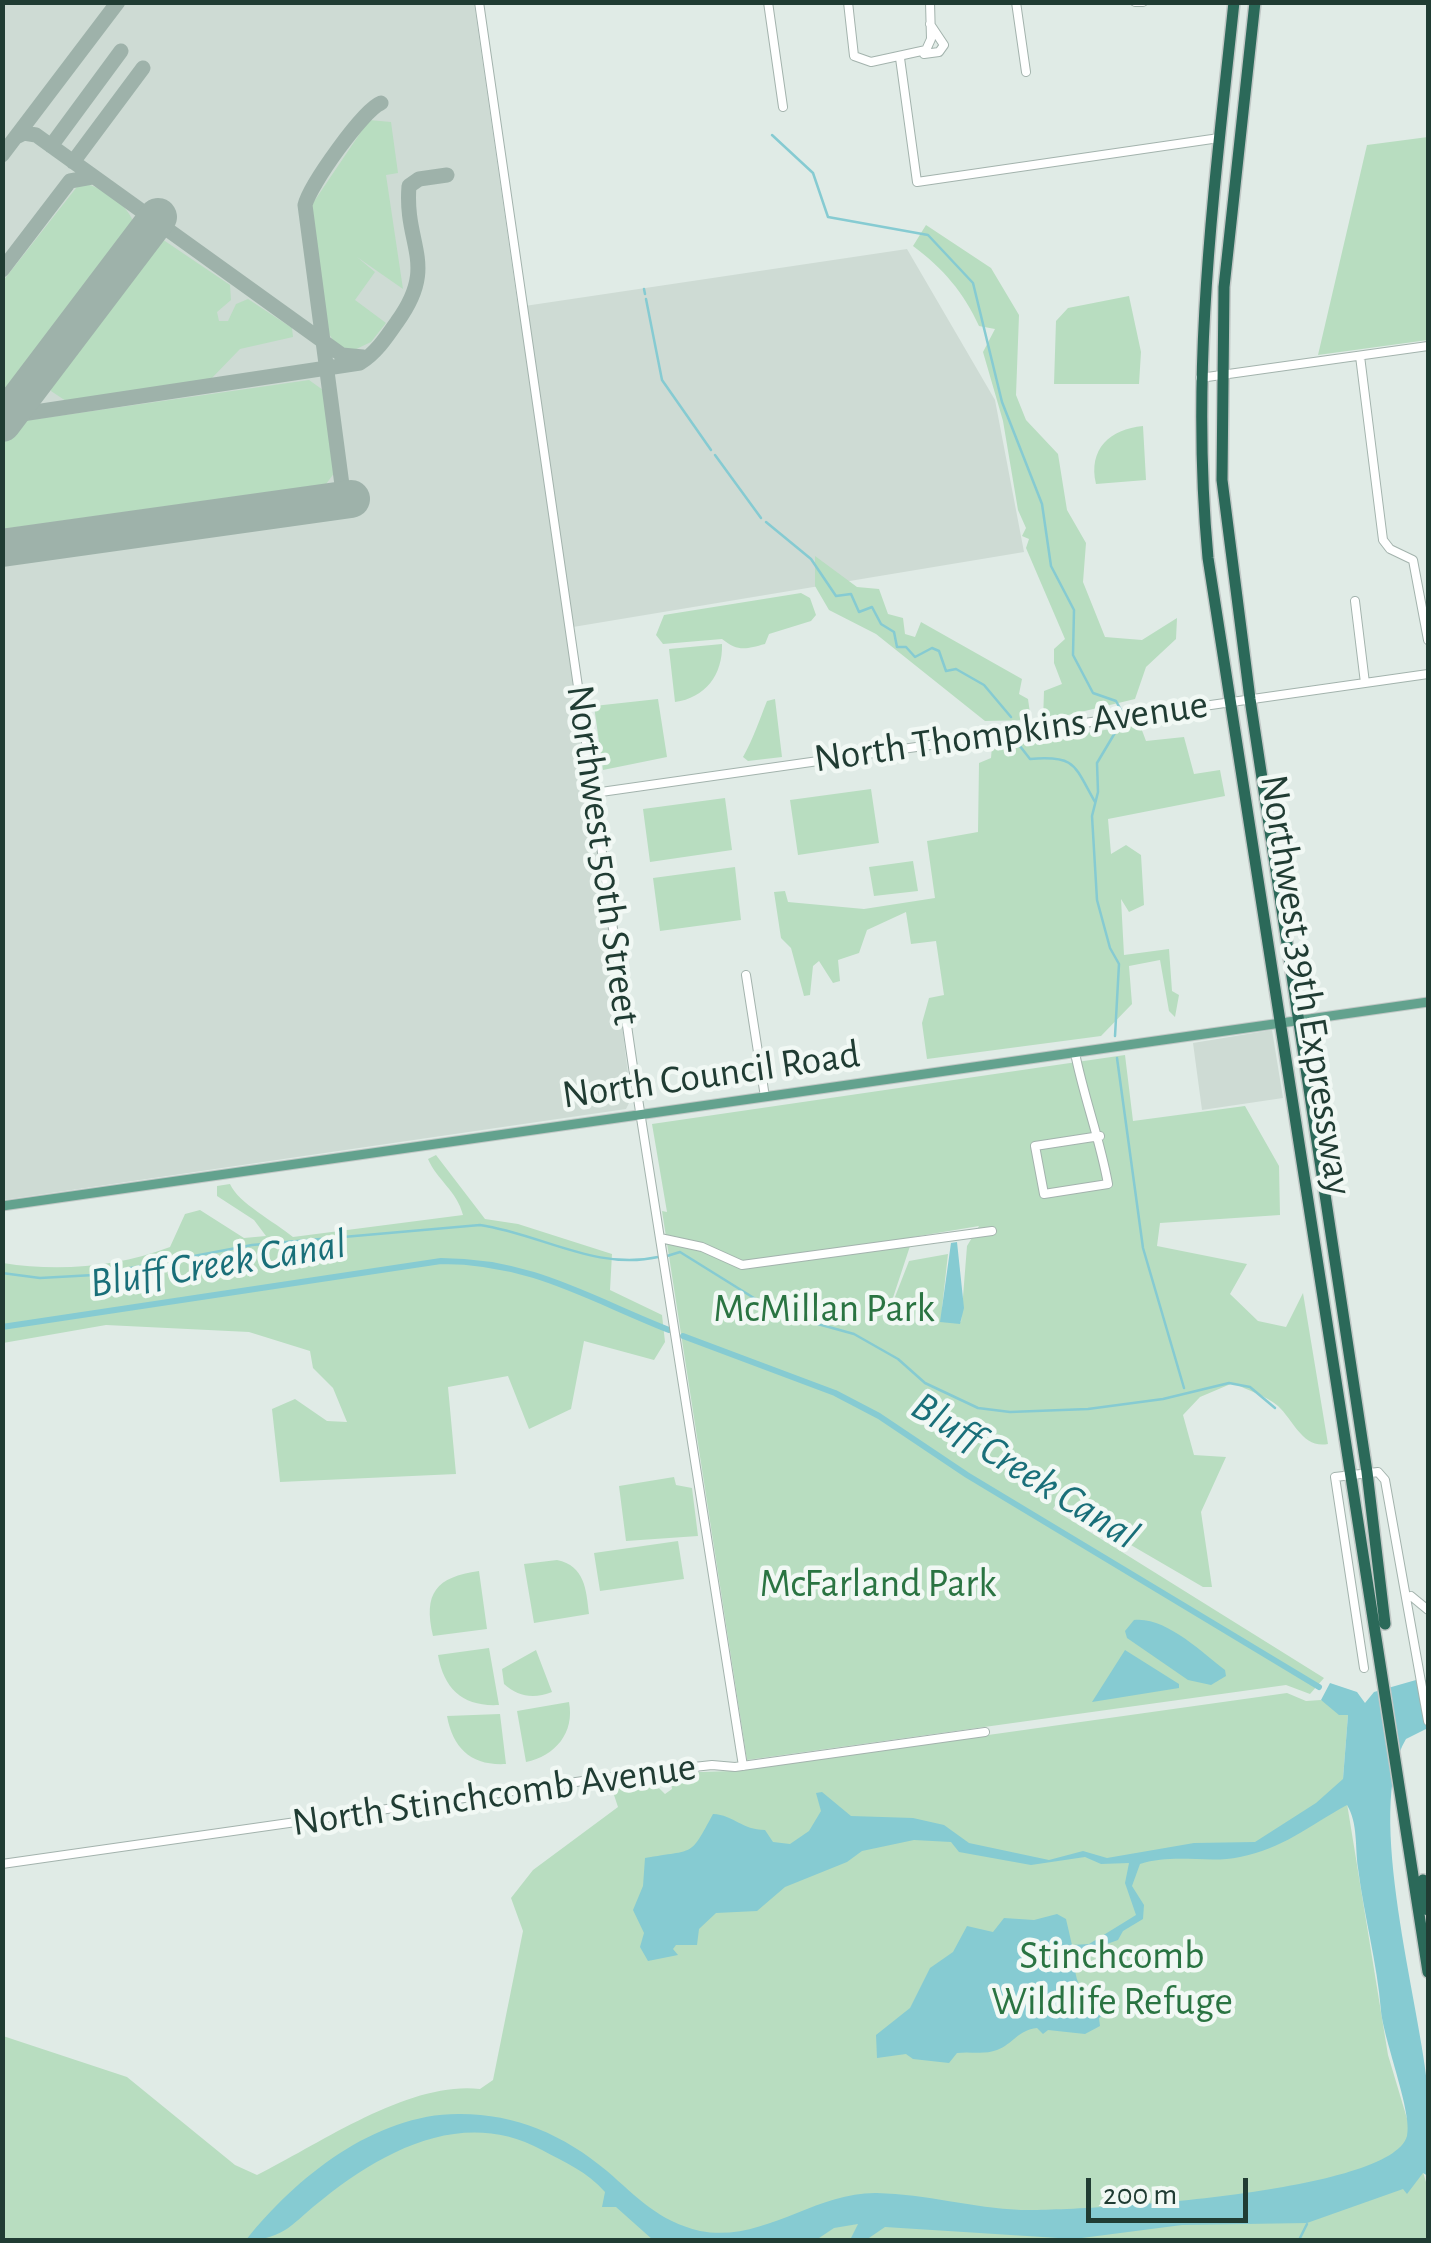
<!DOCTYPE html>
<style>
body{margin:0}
#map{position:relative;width:1431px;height:2243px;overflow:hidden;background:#e0ebe6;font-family:"Alegreya Sans",sans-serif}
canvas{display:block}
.frame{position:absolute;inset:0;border:5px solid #203c33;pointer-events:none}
.scale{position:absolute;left:1086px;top:2178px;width:162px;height:45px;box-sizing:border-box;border:5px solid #203c33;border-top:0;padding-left:12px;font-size:30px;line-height:35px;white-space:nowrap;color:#203c33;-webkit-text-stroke:8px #f1f8f4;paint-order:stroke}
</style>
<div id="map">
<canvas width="1431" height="2243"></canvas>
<div class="frame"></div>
<div class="scale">200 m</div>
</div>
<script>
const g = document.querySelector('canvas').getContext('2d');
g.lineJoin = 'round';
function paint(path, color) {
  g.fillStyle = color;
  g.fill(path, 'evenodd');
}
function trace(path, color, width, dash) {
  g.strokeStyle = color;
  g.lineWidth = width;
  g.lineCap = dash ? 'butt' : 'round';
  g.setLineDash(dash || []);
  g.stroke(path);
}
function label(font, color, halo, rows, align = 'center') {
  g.font = font + ' "Alegreya Sans",sans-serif';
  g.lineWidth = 9;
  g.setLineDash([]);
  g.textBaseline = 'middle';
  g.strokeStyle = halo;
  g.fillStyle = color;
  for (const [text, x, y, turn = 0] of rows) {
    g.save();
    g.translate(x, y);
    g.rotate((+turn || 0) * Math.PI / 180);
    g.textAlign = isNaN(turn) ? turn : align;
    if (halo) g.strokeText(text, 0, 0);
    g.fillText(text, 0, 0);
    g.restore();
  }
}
const built = new Path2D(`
 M2,3h472l44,304 389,-58 88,151 29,152 -457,76 44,305 20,166 -5,10 -623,91z
 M1272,1030l11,68 -81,12 -9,-67z`);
const green = new Path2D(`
 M369,120l22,2 7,51 -12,2 17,114 -46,-32 18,15 -20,28 31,23 -15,19 -21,10 -13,-6 -10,-15 -16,-125z
 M1428,137v203l-110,15 49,-210z
 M80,183c18,1 51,23 54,42l-131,178v-122z
 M926,225l65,43 28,47 -3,80 10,25 32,34 9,56 19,33 -3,39 22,55 37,3 35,-22 -1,21 -30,28 -11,32 -92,22 1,-30 18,-7 -8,-21v-14l11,-10 -39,-91 3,-9 -7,-3 4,-8 -8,-18 -15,-89 -20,-69 12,-23 -16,-3c-15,-33 -36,-58 -66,-80z
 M162,239l68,46 1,15 -14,12 2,9h9l8,-17 12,-5 44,29 1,9 -53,12 -31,32 -143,20 -15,-10 1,-13 100,-134z
 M1129,296l12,56 -2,32h-85l2,-63 12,-13z
 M309,380l14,10 12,82 -9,12 -323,45v-85l20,-23z
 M1143,426l3,54 -50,4c-8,-35 14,-55 47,-58z
 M815,556l42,31 22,2 9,25 15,4 2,16 10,3 6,-15 101,57 -3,15 9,5 3,21 -46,1 -109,-87 -47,-24 -14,-24z
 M801,593l9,5 6,17 -5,6 -42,13 -4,10c-19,5 -27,8 -43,-5l-59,5 -7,-9 8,-20z
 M722,644c1,31 -17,54 -47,58l-6,-53z
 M658,699l9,58 -64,13 -9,-64z
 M775,699l7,58 -34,4 -5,-4c11,-20 16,-36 24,-56z
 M1140,725l6,16 38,-4 10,37 26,-4 5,26 -117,23 3,35 15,-9 15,10 3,50 -15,7 -8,-13 3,56 45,-6 3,42 7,4 -4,22 -6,-6 -9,-51 -31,6 3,38 -31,32 -174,23 -5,-36 7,-25 15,-3 -8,-54 -25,3 -5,-32 -39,18 -8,23 -21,7 2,21 -7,2 -14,-22 -6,5 -3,29 -6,1 -13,-48 -10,-10 -7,-46 11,-1 3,11 76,7 71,-11 -8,-57 51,-9 1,-69 12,-5 1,-12z
 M871,789l8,54 -81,12 -8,-55z
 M725,798l7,52 -82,12 -7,-53z
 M913,861l5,30 -44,5 -5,-29z
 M735,867l6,53 -81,11 -7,-53z
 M1125,1055l8,66 112,-15 34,60 1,49 -120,8 -3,23 90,18 -17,30 28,27 28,6 17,-34 25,151c-25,5 -34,-23 -50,-38 -11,-10 -31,-16 -45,-23l-33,14 -17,18 11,40 32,2 -25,55 11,75h-9l-146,-85 -4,7 271,169 -14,16 -24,-9 -539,75 -85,-549 5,1 -15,-88zM979,1226l-12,20 -6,76 -19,-14 6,-54 -39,7 -25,64 29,-88z
 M436,1155l49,64 33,5 94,30 -2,36 52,25 3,27 -11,18 -70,-19 -13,68 -42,20 -21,-53 -60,11 8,87 -176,8 -8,-73 23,-10 32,22 20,1 -14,-34 -20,-20 -3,-17 -61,-19 -143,-7 -103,18v-80c56,9 114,4 167,-16l15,-33 15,-4 44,28 22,-2 -12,-16 -37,-24v-10l13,-2c8,19 45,38 63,53l170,-22c-6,-24 -26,-35 -35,-56z
 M674,1477l2,8 16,3 6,48 -72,5 -7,-55z
 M678,1541l6,38 -84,12 -6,-38z
 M557,1560c28,6 29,29 32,54l-55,9 -10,-59z
 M479,1571l8,58 -54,7c-10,-43 3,-59 46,-65z
 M489,1648l10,57c-35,2 -55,-15 -61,-50z
 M536,1650l16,42c-18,7 -34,5 -48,-8l-2,-15z
 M1287,1693l19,8 15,-1 27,15 -5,64 45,276 38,127 2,58h-1425v-204l124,41 108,88 22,10c63,-31 151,-94 223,-86l13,-9 30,-149 -12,-33 22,-28 85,-63 -8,-24 42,-2 13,13 7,-5 -2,-16 62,-2z
 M569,1702c6,31 -14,54 -43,60l-9,-51z
 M500,1714l6,50c-34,2 -53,-15 -59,-48z`);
const water = new Path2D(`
 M957,1242l7,66 -4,16 -20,-2 11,-79z
 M1134,1620c31,-4 69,33 91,50l1,6 -15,9 -23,-5 -61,-42 -2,-7z
 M1125,1650l54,34v4l-87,14z
 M1416,1680h12v48l-22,11c-43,71 15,267 22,353 3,28 0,57 0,84l-5,-3 -16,21 -4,-5 -96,34 -125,2 -108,14 -189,-12 -19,13h-16l8,-16 -24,4 -18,12h-163l-37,-33h-14l3,-15c-17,-20 -41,-30 -63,-42 -78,-42 -156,-1 -219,49 -30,23 -38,41 -77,41 50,-63 130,-127 214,-126 56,0 104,21 147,57 30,26 51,50 93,60 64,12 114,-39 177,-38 49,1 96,15 144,17 58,1 370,-16 386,-74 6,-22 -23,-95 -26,-125 -4,-49 -17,-95 -23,-143 -3,-21 0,-45 -11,-63 -40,22 -65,44 -107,52 -31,7 -65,-4 -100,7l-8,22 12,19 -1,14 -20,12 -5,9 -42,15c-5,30 10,42 32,57l-9,6 1,8 -15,8 -37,-4 -5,4 -6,-6c-19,2 -24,16 -40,22 -13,5 -27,1 -40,3l-8,10 -36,-4 -7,-5 -29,4 -1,-23 34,-27 20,-40 23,-16 14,-26 26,6 11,-14 30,2 23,-6 9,5 6,26 17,-1 47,-29 -11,-32 4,-20 -28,1 -16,-7 -54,8 -72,-13 -8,-10 -37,-2 -52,11 -15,11 -62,25 -28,24 -41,2 -17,16 -2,16h-21l-3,4 5,6 -30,6 -8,-14 4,-14 -11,-23 10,-24 2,-28c51,-9 44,0 68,-44 21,1 29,16 52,16l8,12 17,2 19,-13 12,-20 -5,-18 6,-1 29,24 62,2 31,7 25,18 80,17 34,-9 24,7 87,-15 61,-1 61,-39 27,-24 5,-64h-9l-18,-15 9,-17 27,9 8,11 9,-11z`);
const stream = new Path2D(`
 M772,135l41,38 15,44 100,18 45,48 29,119 40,102 9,62 23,44 -1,45 20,38 23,8 6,11
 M644,289l1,5
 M646,299l16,81 49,70
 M715,455l46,63
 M766,522l45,37 25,37 15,-2 8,18 13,-5 9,17 13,8 3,15h9l9,10 17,-9 7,3 7,20 10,-2 28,16 27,32
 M1016,741l14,18c46,-4 44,6 65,43
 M1115,1036l4,-72 -9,-16 -13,-48 -5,-84 6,-24 -1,-29 25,-42
 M1117,1058l26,190 41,140
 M667,1256l13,-4 98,61 76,21 44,25 27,24 53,25 32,4 78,-3 75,-10 66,-16 21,4 25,21
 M2,1273l38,5 54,-3 158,-30 228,-20c61,9 116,46 178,32
 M1299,2240l8,-16`);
const canal = new Path2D(`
 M2,1327l439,-66c90,0 147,37 228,69
 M683,1336l152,57 44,23 88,59 352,212`);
const taxiway = new Path2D(`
 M16,137l8,-4 12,2 306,220 21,2
 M51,146l70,-95
 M2,155l116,-153
 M73,162l70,-94
 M2,270l68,-89 22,-4
 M2,417l358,-54c16,-10 26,-25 37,-41 42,-58 7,-76 12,-136l10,-7 28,-4
 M319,503l18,-6 5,-12 -37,-280c5,-20 58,-95 76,-102`);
const runway = new Path2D(`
 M2,423l156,-206
 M2,548l349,-49`);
const minor = new Path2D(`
 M479,2l154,1065 110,699
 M768,2l15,105
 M848,2l6,54 17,6 55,-12 5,-11 -1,-37
 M1016,2l10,70
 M1135,2h8
 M924,54l15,-2 5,-7 -14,-21
 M900,58l17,124 302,-44
 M1360,356l23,184 7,9 23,11 15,80
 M1200,378l228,-32
 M1355,601l10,82
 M594,793l834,-119
 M746,975l19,122
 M1075,1053c9,45 25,86 33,131l-64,10 -9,-48 65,-10
 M660,1238l42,9 40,18 250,-34
 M1411,1596l17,14
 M1364,1668l-29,-191 43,-5 7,8 43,241
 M2,1864l637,-91 73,-8 23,2 250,-35`);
const major = new Path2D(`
 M2,1206l1426,-204`);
const highway = new Path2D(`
 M1234,2c-20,191 -44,363 -26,556l220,1414
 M1255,2l-31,285 -2,193 28,219 117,773 18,152
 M1423,1880l5,30`);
const streetNames = [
 ["North Thompkins Avenue",1011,732,-8],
 ["Northwest 50th Street",603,855,82],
 ["Northwest 39th Expressway",1306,985,81],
 ["North Council Road",711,1075,-8],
 ["North Stinchcomb Avenue",494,1795,-8]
];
const parkNames = [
 ["McMillan Park",824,1309],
 ["McFarland Park",878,1584],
 ["Stinchcomb",1112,1956],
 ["Wildlife Refuge",1112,2002]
];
const waterNames = [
 ["Bluff Creek Canal",218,1264,-9],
 ["Bluff Creek Canal",1025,1471,32]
];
paint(built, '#cedbd4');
paint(green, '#b8ddc0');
paint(water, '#86cbd2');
trace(stream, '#86cbd2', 2.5);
trace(canal, '#86cbd2', 6);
trace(taxiway, '#9eb2aa', 15);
trace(runway, '#9eb2aa', 38);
trace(minor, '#a3b3ad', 10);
trace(major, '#c1c8c6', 11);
trace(highway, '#c1c8c6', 14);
trace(minor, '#fff', 8);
trace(major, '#63a28e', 9);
trace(highway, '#2b6959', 11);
label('40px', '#203c33', '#f1f8f4', streetNames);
label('40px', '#2a7442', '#f1f8f4', parkNames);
label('italic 42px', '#196f79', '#f1f8f4', waterNames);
</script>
